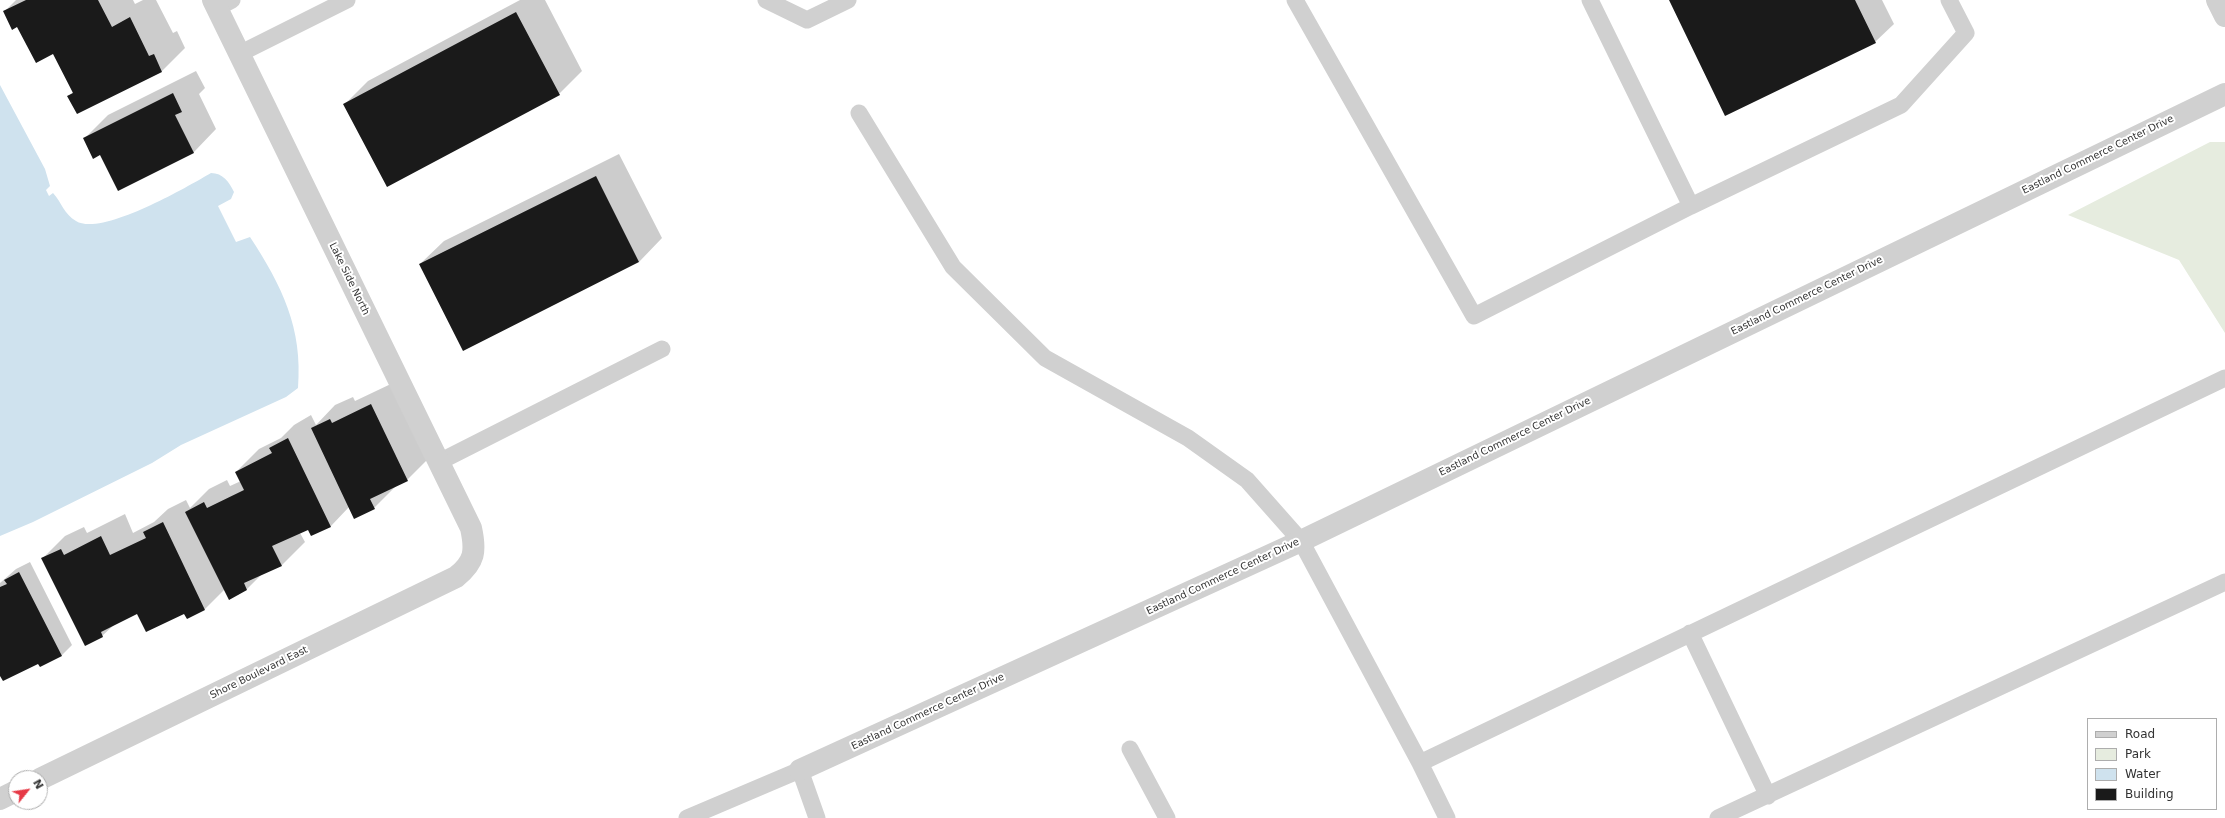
<!DOCTYPE html>
<style>
body{margin:0}
#map{position:relative;width:2225px;height:818px;overflow:hidden;background:#fff;font-family:"DejaVu Sans",sans-serif}
canvas{display:block}
.legend{position:absolute;left:2087px;top:718px;width:130px;height:92px;box-sizing:border-box;background:#fff;border:1px solid #adadad;margin:0;padding:5px 7px;list-style:none;font-size:12px;color:#333}
.legend li{display:flex;align-items:center;gap:8px;height:20px}
.legend b{width:20px;border:1px solid #adadad}
.north{position:absolute;left:8px;top:770px;width:40px;height:40px;box-sizing:border-box;background:#fff;border:1px solid #adadad;border-radius:50%;rotate:60deg;font-size:11px;font-weight:700;line-height:16px;text-align:center;color:#333}
.north::after{content:'';display:block;margin:auto;width:14px;height:18px;background:#e63946;clip-path:polygon(50% 0,100% 100%,50% 72%,0 100%)}
</style>
<div id="map">
<canvas width="2225" height="818"></canvas>
<ul class="legend">
<li><b style="height:5px;background:#d0d0d0"></b>Road</li>
<li><b style="height:11px;background:#e6ecdf"></b>Park</li>
<li><b style="height:11px;background:#cfe2ee"></b>Water</li>
<li><b style="height:11px;background:#1a1a1a"></b>Building</li>
</ul>
<div class="north">N</div>
</div>
<script>
const g = document.querySelector('canvas').getContext('2d');
g.lineJoin = 'round';
function paint(path, color) {
  g.fillStyle = color;
  g.fill(path, 'evenodd');
}
function trace(path, color, width, dash) {
  g.strokeStyle = color;
  g.lineWidth = width;
  g.lineCap = dash ? 'butt' : 'round';
  g.setLineDash(dash || []);
  g.stroke(path);
}
function label(font, color, halo, rows, align = 'center') {
  g.font = font + ' "DejaVu Sans",sans-serif';
  g.lineWidth = 4;
  g.setLineDash([]);
  g.textBaseline = 'middle';
  g.strokeStyle = halo;
  g.fillStyle = color;
  for (const [text, x, y, turn = 0] of rows) {
    g.save();
    g.translate(x, y);
    g.rotate((+turn || 0) * Math.PI / 180);
    g.textAlign = isNaN(turn) ? turn : align;
    if (halo) g.strokeText(text, 0, 0);
    g.fillText(text, 0, 0);
    g.restore();
  }
}
const green = new Path2D(`
 M2210,142h15v191l-46,-73 -111,-45z`);
const water = new Path2D(`
 M0,85l45,84 5,17 -4,4 3,6 4,-3c9,10 11,21 23,28 25,16 111,-34 135,-48 12,0 18,9 23,19l-3,7 -13,7 18,36 14,-5c32,49 53,91 48,151l-12,9 -105,48 -29,18 -119,59 -33,14z`);
const shadow = new Path2D(`
 M16,0h117l2,4 8,-4h13l17,33 4,-2 8,17 -23,23 -85,41 -8,-16 5,-5 -20,-38 -37,-27 -13,-14z
 M520,0h25l37,71 -23,23 -214,10 23,-23z
 M1670,0h212l12,24 -19,18z
 M196,71l9,17 -6,6 17,35 -23,24 -92,1 -16,-16 23,-23z
 M619,154l43,84 -23,24 -219,2 24,-23z
 M395,382l35,75 -23,23 -10,5 -23,23 -25,-1 -18,19 -19,9 -3,-6 -9,4 5,9 -23,23 -20,9 -15,15 -18,9 -4,-9 -20,20 -20,3 -47,1 -23,11 -13,12 -60,-77 23,-23 19,-9 3,6 38,-19 8,19 21,-11 14,-13 18,-9 4,8 19,-19 18,-9 3,6 11,-5 -5,-9 23,-23 22,-11 13,-13 17,-10 5,10 19,-20 18,-8 2,4z
 M30,562l42,83 -11,11 -61,17v-90l16,-14z`);
const building = new Path2D(`
 M26,0h72l14,27 18,-10 19,39 5,-2 8,18 -85,42 -10,-18 6,-3 -20,-39 -17,9 -19,-36 -5,3 -9,-19z
 M1669,0h186l21,43 -151,73z
 M516,12l44,83 -173,92 -44,-83z
 M173,93l9,19 -7,3 19,38 -76,38 -18,-36 -7,4 -10,-21z
 M596,176l43,86 -176,89 -44,-87z
 M371,404l37,77 -38,18 5,10 -21,10 -43,-91 19,-9 2,4z
 M288,438l43,89 -20,9 -3,-6 -36,16 10,20 -38,17 3,7 -18,10 -44,-88 19,-10 3,6 37,-18 -9,-18 37,-19 -3,-5z
 M163,522l42,88 -18,9 -3,-5 -38,18 -9,-18 -36,18 2,5 -18,9 -44,-88 20,-9 3,6 37,-19 9,19 36,-17 -3,-6z
 M19,572l43,84 -22,11 -2,-3 -35,17 -3,-5v-89l7,-3 -3,-4z`);
const service = new Path2D(`
 M766,0l41,20 41,-20
 M1295,0l179,316 217,-110
 M1590,0l101,206 210,-101 65,-72 -17,-33
 M217,8l15,-8
 M239,54l108,-54
 M859,113l94,154 92,91 143,80 59,42 54,61 119,222 805,-385
 M439,462l223,-113
 M1690,633l78,163
 M1130,749l37,69
 M1420,763l27,55
 M687,818l113,-48 17,48
 M1718,818l507,-236`);
const minor = new Path2D(`
 M2217,0l8,16
 M800,770l501,-229 924,-447
 M40,779l416,-202c19,-15 20,-26 15,-49l-258,-528
 M0,799l16,-8`);
const streetNames = [
 ["Eastland Commerce Center Drive",2098,155,-26],
 ["Lake Side North",349,279,64],
 ["Eastland Commerce Center Drive",1807,296,-26],
 ["Eastland Commerce Center Drive",1515,437,-26],
 ["Eastland Commerce Center Drive",1223,577,-25],
 ["Shore Boulevard East",259,673,-26],
 ["Eastland Commerce Center Drive",928,712,-25]
];
paint(green, '#e6ecdf');
paint(water, '#cfe2ee');
paint(shadow, '#0003');
paint(building, '#1a1a1a');
trace(service, '#d0d0d0', 17);
trace(minor, '#d0d0d0', 22);
label('10px', '#333', '#fff', streetNames);
</script>
